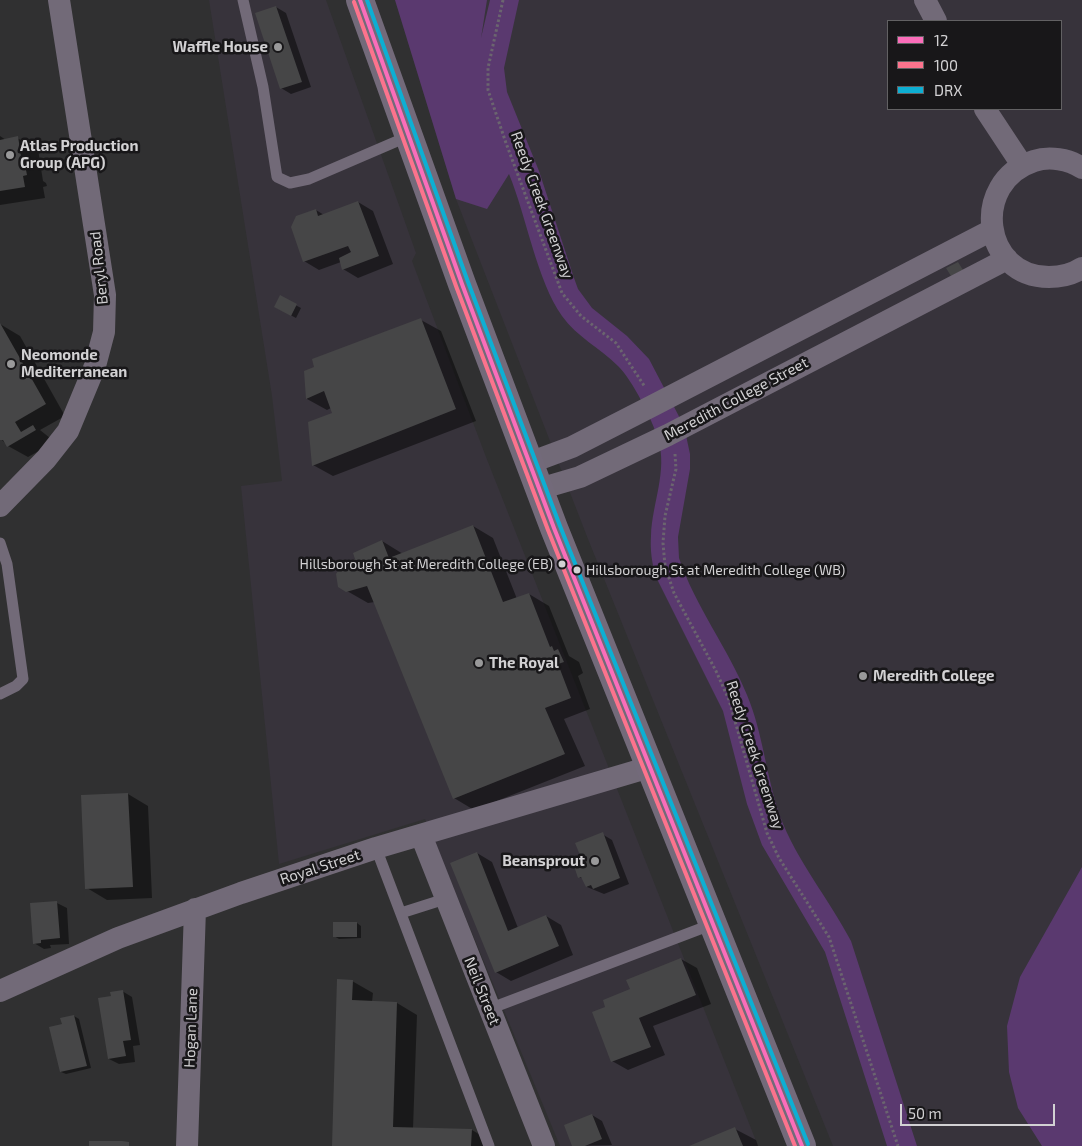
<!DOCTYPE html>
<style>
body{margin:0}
#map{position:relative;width:1082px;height:1146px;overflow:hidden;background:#303031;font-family:"Exo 2",sans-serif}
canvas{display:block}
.legend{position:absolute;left:887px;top:20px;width:175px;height:90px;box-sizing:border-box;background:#181719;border:1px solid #626163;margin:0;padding:6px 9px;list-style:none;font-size:15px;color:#d2d1d3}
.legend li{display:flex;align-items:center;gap:10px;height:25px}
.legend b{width:25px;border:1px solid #626163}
.scale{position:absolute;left:900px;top:1104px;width:155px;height:22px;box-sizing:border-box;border:2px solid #d2d1d3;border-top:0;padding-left:6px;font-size:15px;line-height:18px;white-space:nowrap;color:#d2d1d3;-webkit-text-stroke:4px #181719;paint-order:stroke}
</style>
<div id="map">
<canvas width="1082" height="1146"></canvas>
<ul class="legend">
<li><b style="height:6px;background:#fb6dba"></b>12</li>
<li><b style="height:6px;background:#fc738d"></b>100</li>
<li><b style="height:6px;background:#0dafd3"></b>DRX</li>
</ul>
<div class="scale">50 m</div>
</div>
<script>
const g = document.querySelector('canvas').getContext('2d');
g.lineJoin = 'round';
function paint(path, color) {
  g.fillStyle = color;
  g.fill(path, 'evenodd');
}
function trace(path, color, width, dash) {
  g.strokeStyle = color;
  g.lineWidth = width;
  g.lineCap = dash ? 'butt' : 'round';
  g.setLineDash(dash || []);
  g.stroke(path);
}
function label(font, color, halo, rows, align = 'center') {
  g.font = font + ' "Exo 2",sans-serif';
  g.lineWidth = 5;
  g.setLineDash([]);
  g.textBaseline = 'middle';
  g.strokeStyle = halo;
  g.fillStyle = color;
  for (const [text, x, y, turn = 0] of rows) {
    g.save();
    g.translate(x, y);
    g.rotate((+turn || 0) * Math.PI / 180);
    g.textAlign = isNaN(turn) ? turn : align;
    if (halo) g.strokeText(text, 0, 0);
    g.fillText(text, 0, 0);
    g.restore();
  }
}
const built = new Path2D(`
 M209,0h117l90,253 -4,8 74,196 272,689h-198l-135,-327 -146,45 -38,-378 41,-5 -10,-85z
 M395,0h687v1146h-249l-245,-607 -132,-340zM888,21h173v88h-173z`);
const green = new Path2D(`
 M395,0h92l-6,38 9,-38h29l-15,68 3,24 32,79 35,107 4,11 14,19 35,28 22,23 35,67 6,28v15l-12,68 1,21c16,48 49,90 68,137 16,38 19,81 33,121 16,44 49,83 71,125l66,205h-30l-62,-194 -63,-107 -15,-41 -24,-93 -67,-134c-4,-13 -6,-27 -5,-41 1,-33 17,-65 7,-97 -6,-20 -25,-58 -40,-73 -18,-18 -41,-29 -56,-50 -25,-35 -36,-101 -53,-142l-22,35 -31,-10z
 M1082,867v279h-40l-24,-38 -9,-36 -2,-46 13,-49z`);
const shadow = new Path2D(`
 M276,7l10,6 25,74 -20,7 -10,-6z
 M0,136l6,4 11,-2 21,11 5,32 3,2 1,3 -4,1 2,11 -45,7z
 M358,202l15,9 20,53 -35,14 -15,-9 -2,-7 -22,8 -15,-9 12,-51 8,5z
 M280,297l21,11 -5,10 -21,-11z
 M421,320l20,11 35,90 -143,55 -20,-11 21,-51 -3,-6 -4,2 -20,-11 -2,-27z
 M0,324l20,12 45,80 -25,14 15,12 -27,15 -20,-11 -8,-8z
 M473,526l20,12 24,61 12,-5 20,12 20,50 10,6 4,11 -5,3 12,33 -26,10 21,47 -111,44 -20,-12 -79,-196 -7,1 -21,-12 10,-31 25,-19 21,13z
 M128,794l20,12 4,92 -45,2 -20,-12 -5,-92z
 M602,834l10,6 17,44 -25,10 -17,-7 -3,-8 -5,-2 4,-17z
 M477,853l15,9 26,66 28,-12 15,9 12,30 -62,26 -15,-9z
 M57,903l10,5 2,36 -19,1 1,3 -7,1 -10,-6z
 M357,923l4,3v12l-22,1 -5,-3z
 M681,959l16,9 14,36 -58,22 12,29 -37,15 -16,-9 -5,-53z
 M352,981l21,12 -1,9 25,1 20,12 -4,114 59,1 20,12v4h-159z
 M122,991l10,6 8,48 -7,1 2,16 -16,2 -10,-5 3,-62z
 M74,1016l5,3 12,49 -25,6 -5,-2 2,-47z
 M592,1115l10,6 10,24 -38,1z
 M735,1129l21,11 2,6h-65z`);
const building = new Path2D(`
 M276,6l26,76 -22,7 -25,-76z
 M18,136l5,34h3l1,5 -4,1 2,11 -25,4v-51z
 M358,201l21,55 -37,14 -3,-12 12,-6 -3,-6 -45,16 -12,-35 5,-11 20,-7 2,7z
 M958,262l5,8 -12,6 -5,-8z
 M280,295l17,9 -6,12 -17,-9z
 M421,318l35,91 -144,57 -4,-44 24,-9 -8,-22 -18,8 -2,-28 10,-4 -2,-8z
 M0,323l46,81 -31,18 6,10 12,-7 3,5 -29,17 -4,-7h-3z
 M473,525l30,77 26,-9 21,54 2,-1 2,5 4,-2 6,13 -6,2 13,34 -26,10 20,46 -112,45 -86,-213 -21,6 -8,-5 -2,-13 6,-9 13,-6 -2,-6 29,-13 7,18z
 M128,793l5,94 -48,2 -4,-94z
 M603,832l17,46 -27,11 -2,-4 -5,2 -5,-10 -3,1 -5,-15 9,-3 -7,-17z
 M477,852l31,79 38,-16 13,31 -64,27 -45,-110z
 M57,901l3,37 -19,2v3l-8,1 -3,-41z
 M333,922h24v15h-24z
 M681,958l15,37 -57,23 12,29 -40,15 -19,-50 13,-5 -2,-7 27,-11 -4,-9z
 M337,979l16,1 -1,20 45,2 -4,125 79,2 -1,17h-139z
 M123,990l8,50 -8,1 3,15 -18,3 -10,-61 13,-2 -1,-4z
 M74,1015l13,51 -27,6 -11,-45 13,-3 -2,-6z
 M592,1114l10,25 -17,7h-13l-8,-21z
 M735,1127l8,19h-54z
 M89,1141h33l7,1v4h-40z`);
const path = new Path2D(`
 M503,0l-15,68v22l18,53 56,150 19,23 35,27 29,44
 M675,454l1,15 -11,47 -2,27 2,23 9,27 42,78 13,29 38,133 12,25 50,79 69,209`);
const lane = new Path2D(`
 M243,0l20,87 14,90 13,6 19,-4 100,-43
 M0,543l7,21 16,115 -7,7 -16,8
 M376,848l113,298
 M401,913l44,-14
 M489,1009l224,-85`);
const street = new Path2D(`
 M925,0l11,21
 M985,109l37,56
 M1082,168c-13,-9 -33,-12 -48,-7 -64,21 -52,116 15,116 12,0 24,-3 33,-9
 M529,463l43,-16 82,-42 338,-175
 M539,489l41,-12 88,-42 339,-176
 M0,506l46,-47 22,-28 27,-65 9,-34 1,-37 -46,-295
 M421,835l123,311
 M0,991l118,-53 123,-45 135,-45 274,-81
 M187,1146l8,-237`);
const primary = new Path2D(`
 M360,0l102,284 92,244 248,618`);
const bus1 = new Path2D(`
 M360,0l102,284 92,244 248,618`);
const bus2 = new Path2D(`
 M354,2l102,284 92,244 247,616`);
const bus3 = new Path2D(`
 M367,0l101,282 92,244 248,618`);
const markers = [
 [278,47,5,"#99999a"],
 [10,155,5,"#99999a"],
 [11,364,5,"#99999a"],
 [562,564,4.5,"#d2d1d3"],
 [577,570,4.5,"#d2d1d3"],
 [479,663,5,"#99999a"],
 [863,676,5,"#99999a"],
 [595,861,5,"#99999a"]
];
const busNames = [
 ["Hillsborough St at Meredith College (EB)",553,564],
 ["Hillsborough St at Meredith College (WB)",586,570,"left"]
];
const poiNames = [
 ["Waffle House",268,47,"right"],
 ["Atlas Production",20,146],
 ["Group (APG)",20,163],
 ["Neomonde",21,355],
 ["Mediterranean",21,372],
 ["The Royal",489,663],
 ["Meredith College",873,676],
 ["Beansprout",585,861,"right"]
];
const streetNames = [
 ["Reedy Creek Greenway",542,205,70],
 ["Beryl Road",99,268,-96],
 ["Meredith College Street",736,399,-28],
 ["Reedy Creek Greenway",755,755,72],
 ["Royal Street",320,867,-18],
 ["Neil Street",482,991,68],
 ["Hogan Lane",191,1028,-88]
];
paint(built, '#37333b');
paint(green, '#5a396f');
paint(shadow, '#0007');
paint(building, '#464647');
trace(path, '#6b656f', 3, [2.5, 2.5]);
trace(lane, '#726a78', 11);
trace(street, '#726a78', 22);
trace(primary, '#736a7a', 28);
trace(bus1, '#fb6dba', 4);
trace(bus2, '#fc738d', 4);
trace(bus3, '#0dafd3', 4);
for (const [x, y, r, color] of markers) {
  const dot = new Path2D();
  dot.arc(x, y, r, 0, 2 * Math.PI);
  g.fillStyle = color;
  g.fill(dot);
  trace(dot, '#181719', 2);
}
label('14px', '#d2d1d3', '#181719', busNames, 'right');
label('bold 15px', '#d2d1d3', '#181719', poiNames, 'left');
label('15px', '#d2d1d3', '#181719', streetNames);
</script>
